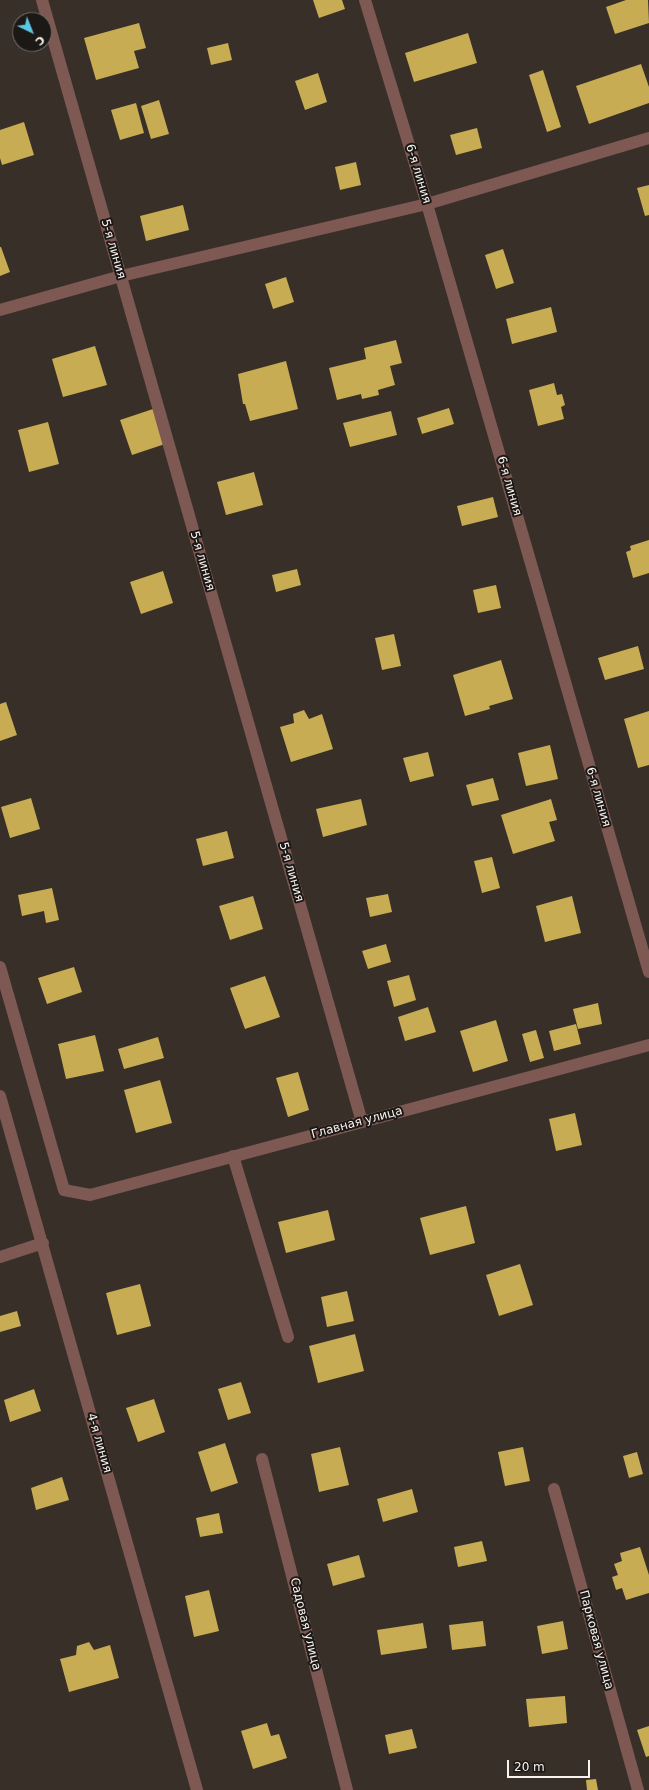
<!DOCTYPE html>
<meta charset="utf-8">
<style>
body{margin:0}
#map{position:relative;width:649px;height:1790px;overflow:hidden;background:#372f28;font-family:"DejaVu Sans",sans-serif}
canvas{display:block}
.north{position:absolute;left:12px;top:12px;width:40px;height:40px;box-sizing:border-box;background:#1b1815;border:1px solid #74706c;border-radius:50%;rotate:137deg;font-size:11px;font-weight:700;line-height:16px;text-align:center;color:#f9f3ef}
.north::after{content:'';display:block;margin:auto;width:14px;height:18px;background:#5ac8e5;clip-path:polygon(50% 0,100% 100%,50% 72%,0 100%)}
.scale{position:absolute;left:507px;top:1760px;width:83px;height:18px;box-sizing:border-box;border:2px solid #f9f3ef;border-top:0;padding-left:5px;font-size:12px;line-height:14px;white-space:nowrap;color:#f9f3ef;-webkit-text-stroke:3px #1b1815;paint-order:stroke}
</style>
<div id="map">
<canvas width="649" height="1790"></canvas>
<div class="north">С</div>
<div class="scale">20 m</div>
</div>
<script>
const g = document.querySelector('canvas').getContext('2d');
g.lineJoin = 'round';
function paint(path, color) {
  g.fillStyle = color;
  g.fill(path, 'evenodd');
}
function trace(path, color, width, dash) {
  g.strokeStyle = color;
  g.lineWidth = width;
  g.lineCap = dash ? 'butt' : 'round';
  g.setLineDash(dash || []);
  g.stroke(path);
}
function label(font, color, halo, rows, align = 'center') {
  g.font = font + ' "DejaVu Sans",sans-serif';
  g.lineWidth = 4;
  g.setLineDash([]);
  g.textBaseline = 'middle';
  g.strokeStyle = halo;
  g.fillStyle = color;
  for (const [text, x, y, turn = 0] of rows) {
    g.save();
    g.translate(x, y);
    g.rotate((+turn || 0) * Math.PI / 180);
    g.textAlign = isNaN(turn) ? turn : align;
    if (halo) g.strokeText(text, 0, 0);
    g.fillText(text, 0, 0);
    g.restore();
  }
}
const building = new Path2D(`
 M313,0h29l3,9 -26,9z
 M626,0h22l1,23 -34,11 -9,-27z
 M139,23l7,25 -12,3 5,17 -43,12 -12,-42z
 M468,33l9,30 -63,19 -9,-29z
 M228,43l4,17 -21,5 -4,-17z
 M641,64l8,23v16l-60,21 -13,-38z
 M543,70l18,57 -14,5 -18,-57z
 M318,73l9,29 -22,8 -10,-29z
 M159,100l10,34 -18,5 -10,-33z
 M136,103l8,30 -24,7 -9,-30z
 M24,122l10,33 -32,10 -2,-7v-28z
 M477,128l5,20 -26,7 -6,-20z
 M356,162l5,23 -21,5 -5,-23z
 M649,185v30l-4,1 -8,-28z
 M183,205l6,25 -43,11 -6,-25z
 M0,247h1l9,25 -10,4z
 M503,249l11,34 -18,6 -11,-34z
 M286,277l8,25 -21,7 -8,-25z
 M551,307l6,25 -45,12 -6,-25z
 M396,340l6,23 -12,3 5,19 -17,5 1,5 -17,4 -1,-5 -24,6 -8,-32 37,-9 -2,-11z
 M95,346l12,39 -44,12 -11,-38z
 M286,361l12,48 -48,12 -5,-17h-2l-5,-30z
 M554,383l3,12 5,-1 3,11 -4,2 3,12 -26,7 -9,-36z
 M449,408l5,16 -32,10 -5,-16z
 M153,409l12,35 -33,11 -12,-35z
 M391,411l6,24 -47,12 -7,-24z
 M48,422l11,42 -30,8 -11,-42z
 M254,472l9,33 -37,10 -9,-33z
 M493,497l5,20 -36,9 -5,-20z
 M649,540v33l-16,5 -7,-26 5,-2 -1,-4z
 M297,569l4,16 -25,7 -4,-17z
 M163,571l10,32 -32,11 -11,-32z
 M496,585l5,23 -23,5 -5,-23z
 M394,634l7,32 -19,4 -7,-32z
 M638,646l6,23 -39,11 -7,-22z
 M501,660l12,39 -24,7 1,3 -25,7 -12,-41z
 M6,702l11,33 -17,6v-37z
 M304,710l5,9 13,-5 11,35 -42,13 -11,-35 14,-4 -1,-9z
 M649,711v54l-11,3 -14,-49z
 M550,745l8,34 -32,7 -8,-33z
 M428,752l6,24 -24,6 -7,-24z
 M493,778l6,22 -27,6 -6,-21z
 M31,798l9,31 -30,9 -9,-31z
 M361,799l6,26 -44,12 -7,-28z
 M551,799l6,21 -8,2 6,19 -42,13 -12,-39z
 M227,831l7,27 -31,8 -7,-27z
 M492,857l8,31 -18,5 -8,-32z
 M52,888l7,32 -13,3 -2,-12 -22,5 -4,-21z
 M388,894l4,18 -22,5 -4,-19z
 M253,896l10,33 -33,11 -11,-34z
 M572,896l9,37 -36,9 -9,-36z
 M386,944l5,18 -23,7 -6,-18z
 M74,967l8,25 -35,12 -9,-26z
 M409,975l7,25 -22,7 -7,-26z
 M265,976l15,41 -35,12 -15,-41z
 M598,1003l4,21 -24,5 -5,-20z
 M428,1007l8,25 -31,9 -7,-24z
 M496,1020l12,41 -35,11 -13,-41z
 M576,1024l5,20 -27,7 -5,-20z
 M536,1030l8,28 -14,4 -8,-28z
 M95,1035l9,36 -38,8 -8,-35z
 M158,1037l6,21 -40,11 -6,-20z
 M298,1072l11,38 -21,7 -12,-39z
 M160,1080l12,43 -36,10 -12,-43z
 M575,1113l7,32 -26,6 -7,-32z
 M466,1206l9,37 -45,12 -10,-37z
 M328,1210l7,30 -49,13 -8,-31z
 M520,1264l13,41 -34,11 -13,-41z
 M140,1284l11,42 -34,9 -11,-42z
 M347,1291l7,30 -27,6 -6,-30z
 M17,1311l4,15 -21,6v-16z
 M355,1334l9,37 -46,12 -9,-37z
 M241,1382l10,31 -23,7 -10,-31z
 M34,1389l7,22 -31,11 -6,-22z
 M154,1399l11,33 -27,10 -12,-34z
 M225,1443l13,40 -27,9 -13,-40z
 M340,1447l9,38 -30,7 -8,-38z
 M523,1447l7,34 -25,5 -7,-34z
 M637,1452l6,22 -14,4 -6,-22z
 M62,1477l7,23 -33,10 -5,-22z
 M412,1489l6,23 -35,10 -6,-23z
 M219,1513l4,20 -23,4 -4,-19z
 M482,1541l5,20 -29,6 -4,-20z
 M640,1547l9,28v18l-23,7 -4,-12 -6,2 -4,-13 6,-2 -4,-11 8,-3 -2,-8z
 M359,1555l6,22 -32,9 -6,-22z
 M209,1590l10,41 -25,6 -9,-41z
 M483,1621l3,25 -34,4 -3,-25z
 M563,1621l5,28 -26,5 -5,-28z
 M423,1623l4,25 -46,7 -4,-25z
 M89,1642l5,8 16,-5 9,33 -50,14 -9,-33 16,-4 1,-9z
 M565,1696l2,27 -38,4 -3,-28z
 M267,1723l4,13 8,-2 8,24 -34,11 -12,-38z
 M649,1726v30l-3,1 -9,-27z
 M412,1729l5,19 -28,6 -4,-19z
 M596,1779l2,11h-11l-1,-10z`);
const lane = new Path2D(`
 M233,1156l55,181`);
const street = new Path2D(`
 M42,0l320,1122
 M365,0l62,204 222,768
 M0,310l121,-34 306,-72 222,-66
 M0,967l64,223 26,5 559,-150
 M0,1096l197,694
 M0,1257l43,-14
 M262,1459l85,331
 M554,1489l84,301`);
const streetNames = [
 ["6-я линия",418,174,73],
 ["5-я линия",113,249,74],
 ["6-я линия",509,486,74],
 ["5-я линия",202,561,74],
 ["6-я линия",598,797,74],
 ["5-я линия",291,872,74],
 ["Главная улица",357,1123,-15],
 ["4-я линия",99,1443,74],
 ["Садовая улица",305,1624,76],
 ["Парковая улица",596,1640,75]
];
paint(building, '#c8ac53');
trace(lane, '#7e5852', 12);
trace(street, '#7e5852', 12);
label('12px', '#f9f3ef', '#1b1815', streetNames);
</script>
